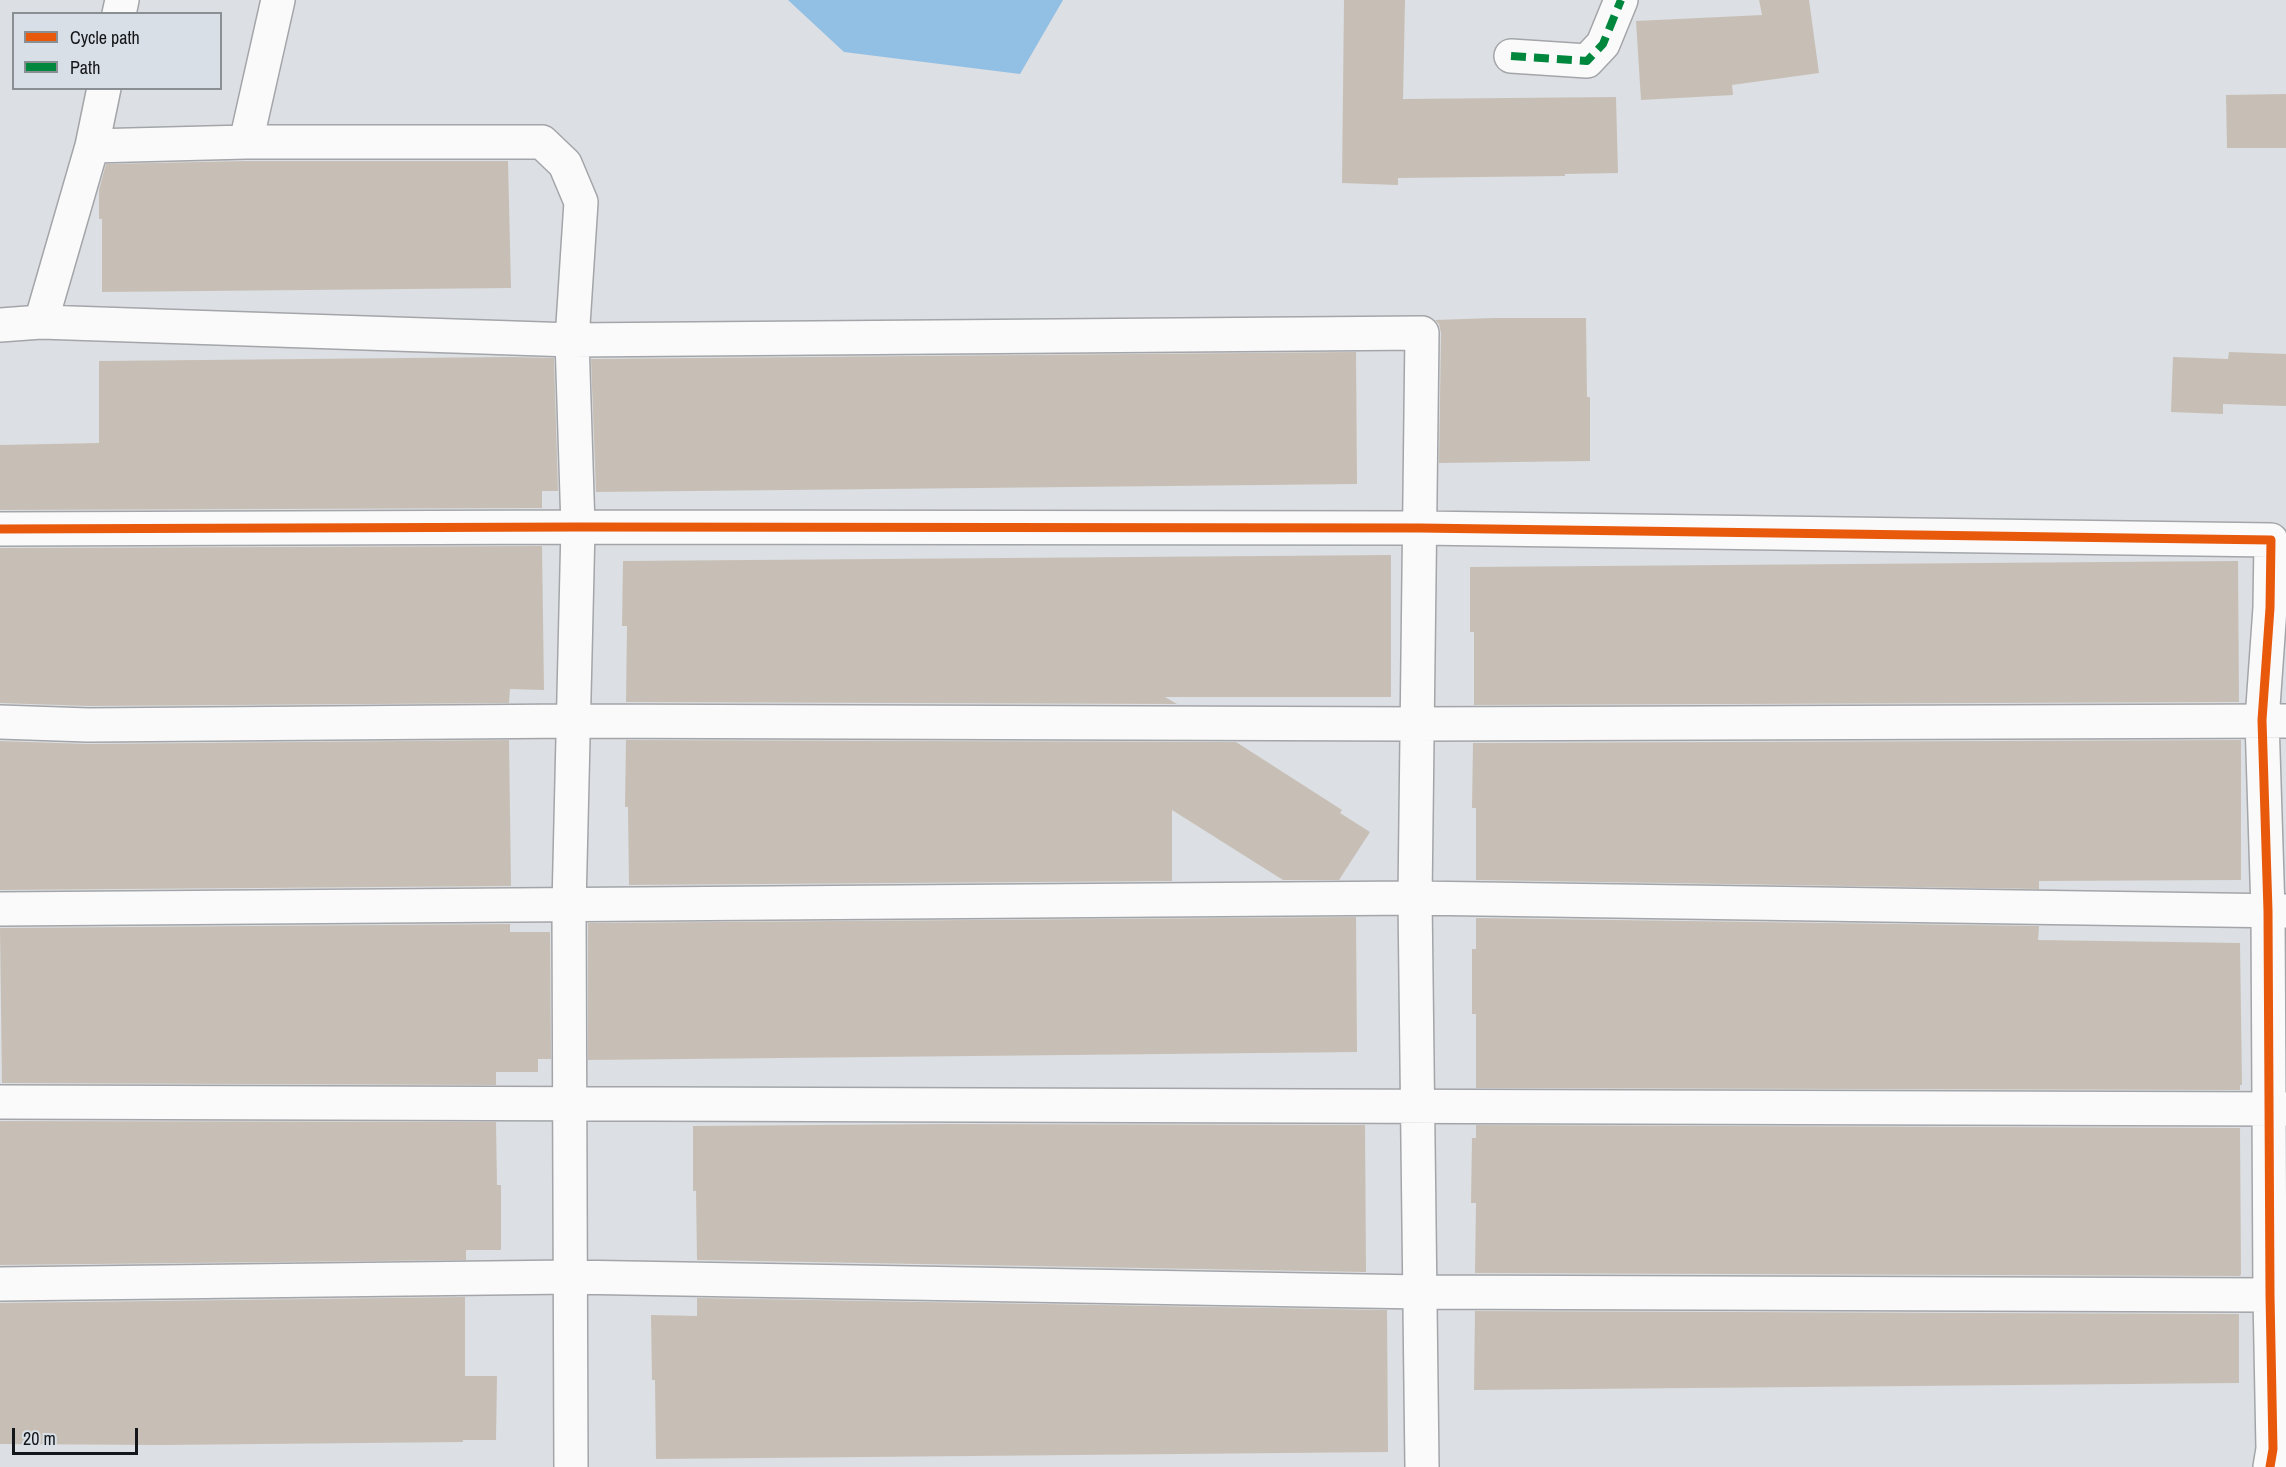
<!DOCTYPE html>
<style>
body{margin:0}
#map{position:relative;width:2286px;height:1467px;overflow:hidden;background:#dcdfe3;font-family:"Archivo Narrow",sans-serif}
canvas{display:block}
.legend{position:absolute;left:12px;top:12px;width:210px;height:78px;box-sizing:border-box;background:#d9dfe6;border:2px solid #8a8f94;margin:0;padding:8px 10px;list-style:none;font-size:18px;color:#141619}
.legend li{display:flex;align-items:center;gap:12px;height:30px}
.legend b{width:30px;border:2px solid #8a8f94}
.scale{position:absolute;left:12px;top:1428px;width:126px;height:27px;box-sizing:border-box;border:3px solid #141619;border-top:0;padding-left:8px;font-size:18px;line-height:21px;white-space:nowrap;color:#141619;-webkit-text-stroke:4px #d9dfe6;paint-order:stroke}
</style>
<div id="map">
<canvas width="2286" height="1467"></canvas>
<ul class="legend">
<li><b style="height:8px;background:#e8590c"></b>Cycle path</li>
<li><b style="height:8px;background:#00873e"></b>Path</li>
</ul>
<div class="scale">20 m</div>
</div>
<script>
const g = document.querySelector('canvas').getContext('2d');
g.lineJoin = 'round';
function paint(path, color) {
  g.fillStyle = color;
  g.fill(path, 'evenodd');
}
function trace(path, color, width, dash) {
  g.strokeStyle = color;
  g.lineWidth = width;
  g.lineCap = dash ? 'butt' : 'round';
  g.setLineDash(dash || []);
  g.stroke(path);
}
const water = new Path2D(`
 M788,0h275l-43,74 -176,-22z`);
const building = new Path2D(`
 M1344,0h61l-2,99 213,-2 2,76 -53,1v2l-167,2v7l-56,-2z
 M1759,0h50l10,73 -87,12 1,10 -92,5 -5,-79 126,-6z
 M2286,94v54h-59l-1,-53z
 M246,161h262l3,127 -409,4v-73h-3v-29l7,-26z
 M1494,318h92l1,79h3v64l-151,2 2,-130 -2,-9 -4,-4z
 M1356,352l1,132 -761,8 -5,-133z
 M2229,352l57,2v52l-63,-2v10l-52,-2 2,-55 55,2z
 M511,357l43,1 4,133h-16v17l-542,2v-65l99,-2v-82z
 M542,546l2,144 -34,-1 -1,14 -421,3 -88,-3v-155z
 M1391,555v142h-226l12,7 -551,-2 1,-76h-5l1,-65z
 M2238,561l1,141 -765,3v-73h-4v-65z
 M509,740l2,146 -511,4v-149l88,3z
 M626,740l610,2 106,68 -2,3 30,19 -31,48h-56l-111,-70v71l-543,4 -1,-78h-3z
 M2241,740v140l-202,1v8l-563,-9v-72h-4l1,-65z
 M1356,917l1,135 -769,8v-137z
 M1476,918l563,8 -1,14 202,3 2,142h-2v5l-764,-2v-74h-4v-65h4z
 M510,924v8h40l1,127h-13v13h-42v13l-494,-2 -2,-155z
 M0,1121l496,1 1,63h4v65h-35v10l-466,5z
 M944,1124l421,1 1,147 -669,-12 -1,-69h-3v-65z
 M1476,1125l764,3 1,146 -1,2 -765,-3 1,-70h-5l1,-65h4z
 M465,1297v79h32l-1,64h-33v2l-302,3 -161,-1v-141z
 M697,1298l690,12 1,142 -732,7 -1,-79h-3l-1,-65 46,1z
 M1475,1311l764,3v69l-765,7z`);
const minor = new Path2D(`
 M119,14l3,-14
 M1511,56l76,5 16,-17 18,-44
 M246,142l32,-142
 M92,146l12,-58
 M41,322l51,-176 154,-4h296l23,22 16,38 -9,138 6,187 -9,379 2,561
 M0,325l41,-3 531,18 850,-7 -7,565 7,569
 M0,529l578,-2 842,1 851,12 -1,68 -8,112 6,191 2,384 3,154 -3,18
 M0,722l88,3 486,-4 842,3 870,-3
 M0,909l1415,-11 871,13
 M0,1102l2286,7
 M0,1284l570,-7 851,15 849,3`);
const quiet = new Path2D(`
 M1511,56l76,5 16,-17 18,-44`);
const cycleway = new Path2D(`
 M0,529l578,-2 842,1 851,12 -1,68 -8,112 6,191 2,384 3,154 -3,18`);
paint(water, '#92bfe4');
paint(building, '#c7bfb5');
trace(minor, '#a3a5a8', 36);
trace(minor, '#fafafb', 33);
trace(quiet, '#00873e', 8, [15, 8]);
trace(cycleway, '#e8590c', 9);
</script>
